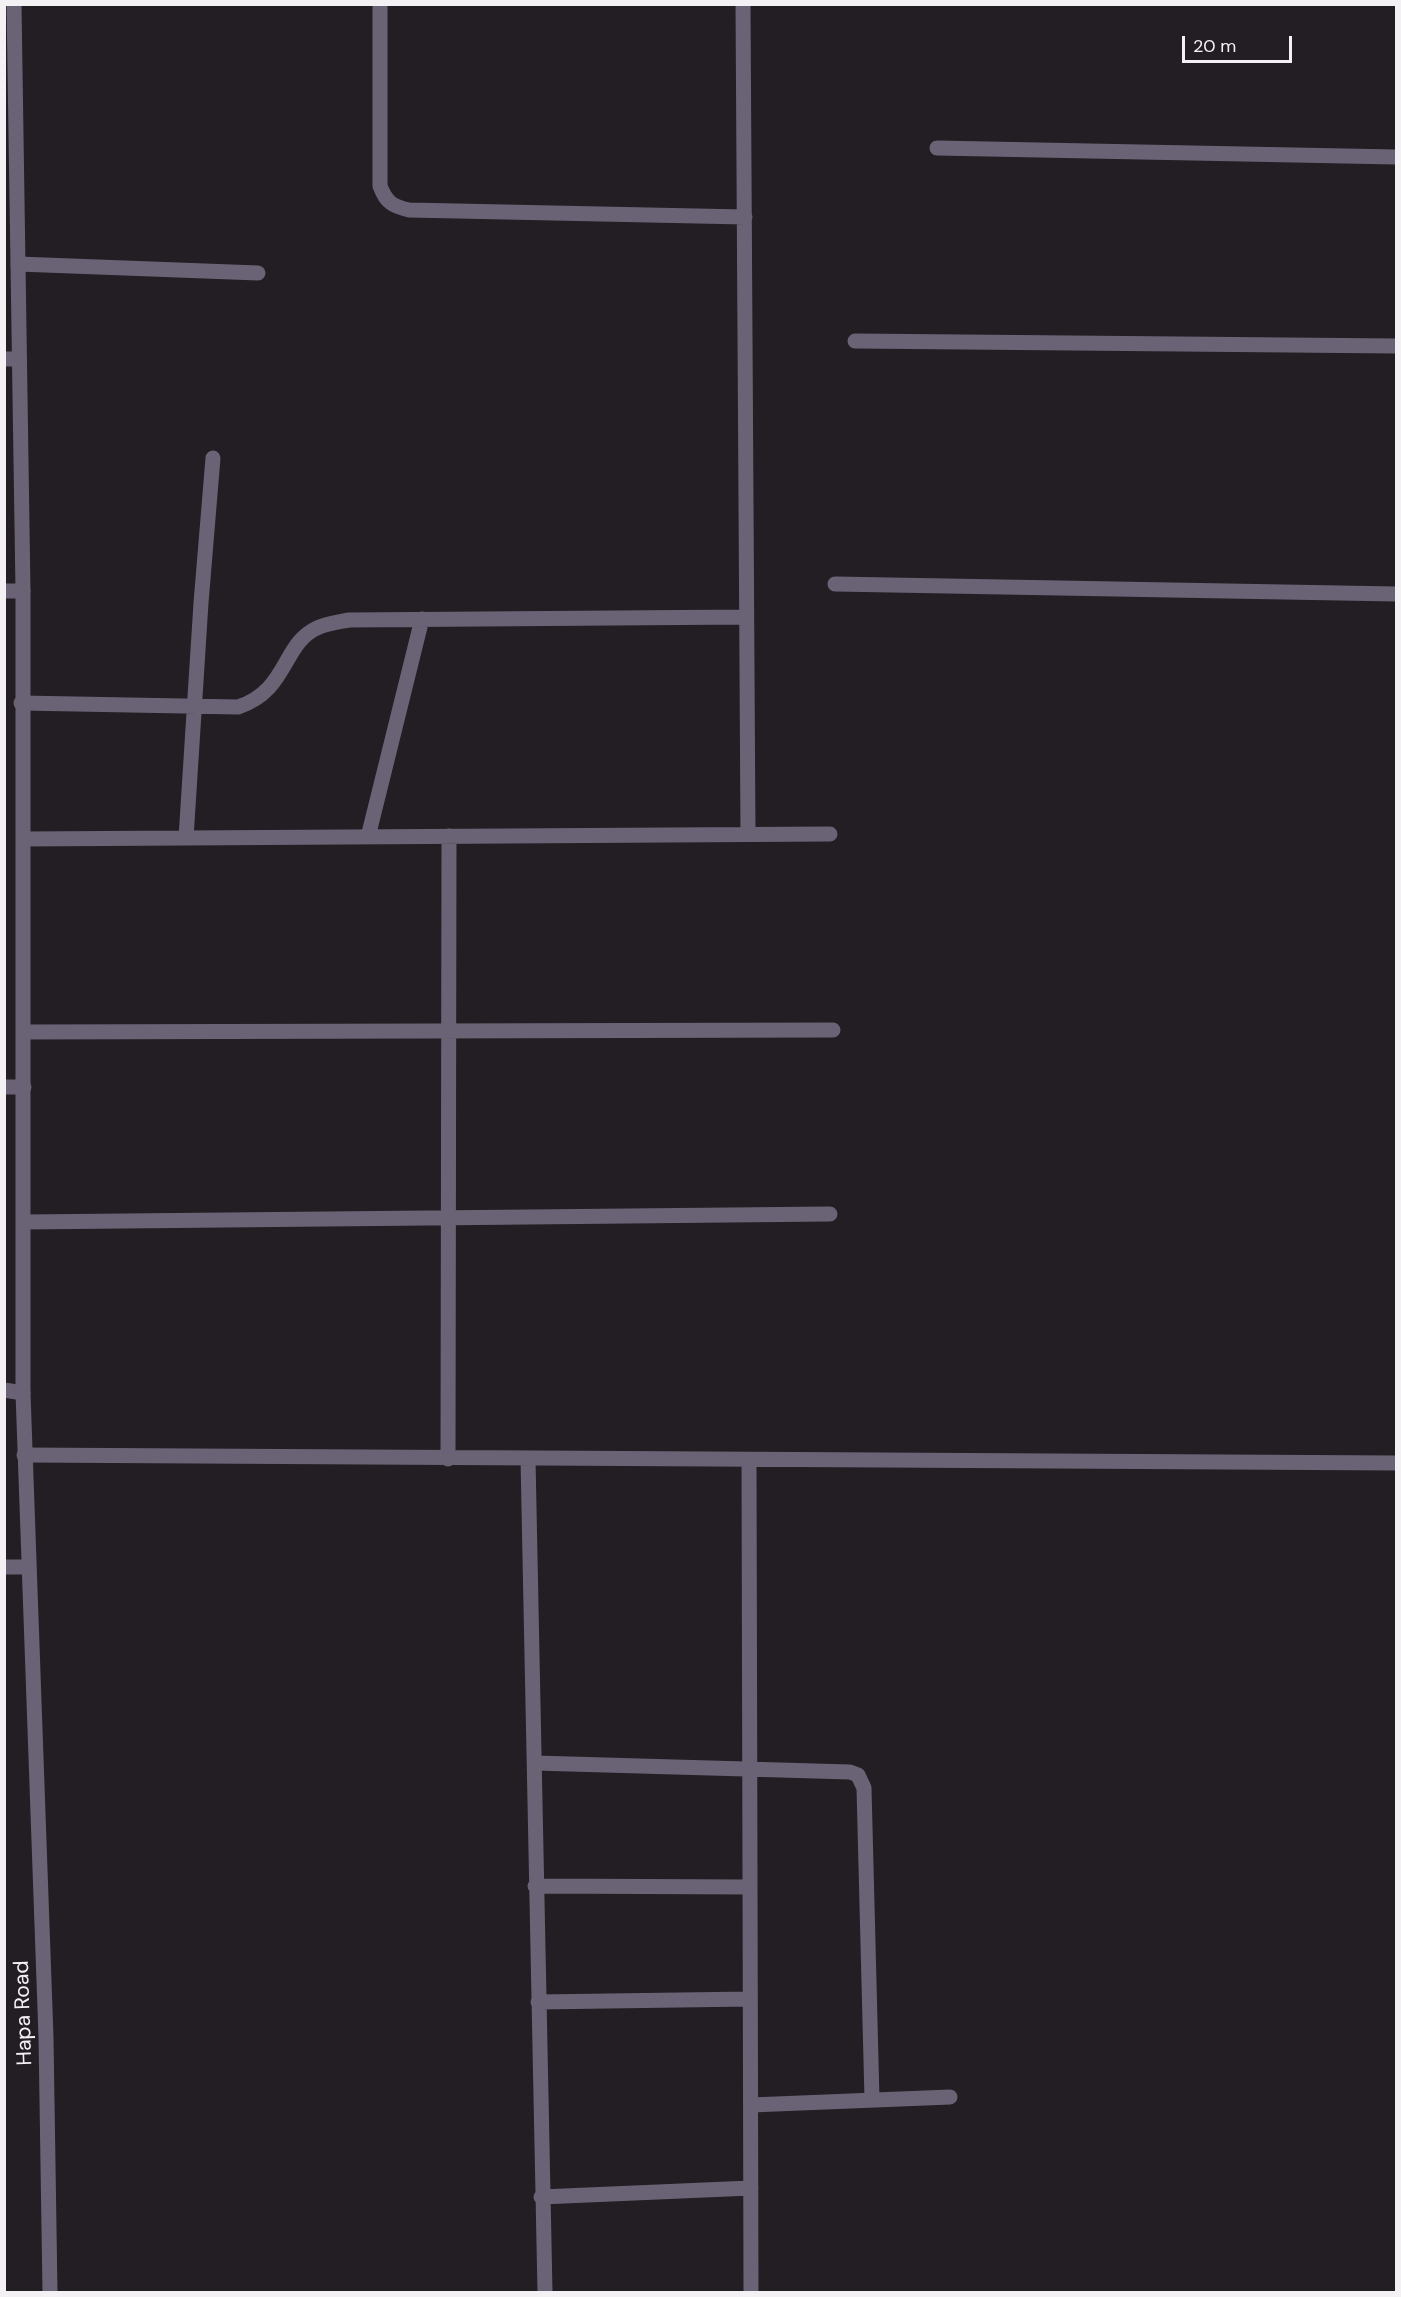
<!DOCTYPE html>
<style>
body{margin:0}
#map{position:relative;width:1401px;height:2297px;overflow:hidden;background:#231d24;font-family:"DM Sans",sans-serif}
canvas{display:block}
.frame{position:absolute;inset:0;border:6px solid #f4f1f5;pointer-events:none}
.scale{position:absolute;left:1182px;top:36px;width:110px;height:27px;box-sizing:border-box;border:3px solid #f4f1f5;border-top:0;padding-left:8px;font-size:18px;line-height:21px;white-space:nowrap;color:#f4f1f5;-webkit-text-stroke:4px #231d24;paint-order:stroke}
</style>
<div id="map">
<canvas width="1401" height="2297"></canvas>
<div class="frame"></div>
<div class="scale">20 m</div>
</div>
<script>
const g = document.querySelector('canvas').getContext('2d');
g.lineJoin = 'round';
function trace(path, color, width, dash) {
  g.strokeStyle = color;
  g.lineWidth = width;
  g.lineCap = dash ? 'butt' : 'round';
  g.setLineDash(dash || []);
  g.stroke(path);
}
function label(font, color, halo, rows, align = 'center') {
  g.font = font + ' "DM Sans",sans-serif';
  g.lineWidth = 4.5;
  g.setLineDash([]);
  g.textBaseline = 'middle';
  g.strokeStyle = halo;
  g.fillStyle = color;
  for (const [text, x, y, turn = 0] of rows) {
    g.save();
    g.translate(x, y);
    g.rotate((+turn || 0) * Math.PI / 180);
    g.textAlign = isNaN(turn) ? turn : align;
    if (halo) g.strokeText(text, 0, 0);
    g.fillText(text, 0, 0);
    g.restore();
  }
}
const minor = new Path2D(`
 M380,4v182c6,16 12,20 29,24l336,7
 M743,4l5,830
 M937,148l459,9
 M18,264l240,9
 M855,341l541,5
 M4,359h15
 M835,584l561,10
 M4,591h19
 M21,703l217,4c50,-16 44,-63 79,-79 10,-5 21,-6 32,-8l397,-3
 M368,837l54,-218
 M186,838l15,-235 12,-145
 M24,839l806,-5
 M24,1032l809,-2
 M4,1087h20
 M24,1222l806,-8
 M4,1390l19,3
 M24,1455l1372,8
 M448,1459l1,-623
 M528,1459l17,833
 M749,1460l2,832
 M4,1567h24
 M535,1763l315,9 8,3 6,13 8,311
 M535,1886l215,1
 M538,2002l212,-3
 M751,2105l199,-8
 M541,2197l210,-9`);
const tertiary = new Path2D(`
 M14,4l9,587v802l23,644 4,255`);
const streetNames = [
 ["Hapa Road",24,2013,-92]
];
trace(minor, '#6a6375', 15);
trace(tertiary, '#6a6375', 15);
label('21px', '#f4f1f5', '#231d24', streetNames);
</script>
